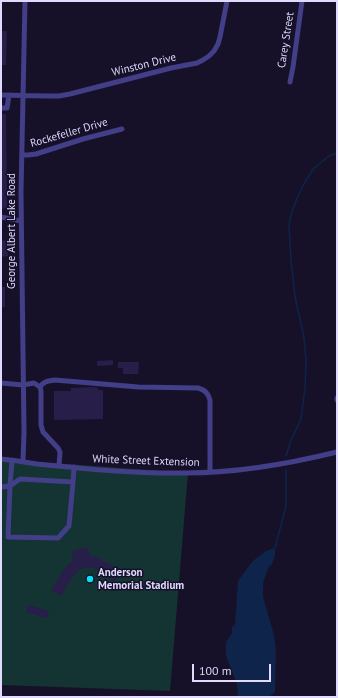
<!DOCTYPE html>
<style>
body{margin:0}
#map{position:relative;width:338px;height:698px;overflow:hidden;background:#161129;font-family:"PT Sans",sans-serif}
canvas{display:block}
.frame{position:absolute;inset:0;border:2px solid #dfdafe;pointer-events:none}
.scale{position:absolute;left:192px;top:664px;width:79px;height:18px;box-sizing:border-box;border:2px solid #dfdafe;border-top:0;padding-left:5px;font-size:12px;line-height:14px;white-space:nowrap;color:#dfdafe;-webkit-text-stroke:3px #161129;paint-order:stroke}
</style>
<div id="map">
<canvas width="338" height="698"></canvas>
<div class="frame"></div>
<div class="scale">100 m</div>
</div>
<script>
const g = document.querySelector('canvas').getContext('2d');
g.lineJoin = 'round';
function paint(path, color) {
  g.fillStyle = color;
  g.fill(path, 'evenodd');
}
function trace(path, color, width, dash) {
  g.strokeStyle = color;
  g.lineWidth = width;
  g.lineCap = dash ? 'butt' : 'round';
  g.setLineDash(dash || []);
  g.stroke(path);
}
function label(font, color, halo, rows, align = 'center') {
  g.font = font + ' "PT Sans",sans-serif';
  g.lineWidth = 3;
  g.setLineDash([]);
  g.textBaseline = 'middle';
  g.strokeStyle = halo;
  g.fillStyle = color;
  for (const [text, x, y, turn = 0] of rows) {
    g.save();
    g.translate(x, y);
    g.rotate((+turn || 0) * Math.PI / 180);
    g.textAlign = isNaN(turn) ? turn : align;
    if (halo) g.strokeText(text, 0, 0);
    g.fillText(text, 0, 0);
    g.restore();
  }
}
const green = new Path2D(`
 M1,459l187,14 -18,218 -169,-6z`);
const water = new Path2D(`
 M275,548v7l-3,9 -4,4 -5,15v14l11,38 2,17 -1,40 -6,5h-31l-1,-13 -11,-28v-14l6,-9v-6l3,-3 3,-43 10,-14 6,-7 12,-9z`);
const stream = new Path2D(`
 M286,456l5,-16 10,-21 4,-31 1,-28 -2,-23 -9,-40 -2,-20 -2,-15 -2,-37 2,-11 7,-18 7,-14 9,-14 15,-12 8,-3
 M275,548l11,-42v-36`);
const building = new Path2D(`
 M1,31h6l-1,34h-5z
 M1,114h5l1,94 -6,1z
 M6,240l2,16 -7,1v-16z
 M1,287h4v20h-4z
 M113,360v5l-16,1v-5z
 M118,362h21l-1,12h-15v-6h-5z
 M95,387l3,1v2h5v29l-49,1v-29h17v-3z
 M87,547l3,9 9,2 22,13 -7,10 -21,-13h-6l-6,1 -5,4 -6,8 -9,15 -10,-6 11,-18 6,-7 6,-5 -3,-8z
 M28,605l21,6 -2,7 -21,-6z`);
const minor = new Path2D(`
 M290,82l3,-15 9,-66
 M1,95l46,1h12l11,-2 101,-26 26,-5 6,-3 6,-4 5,-5 4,-7 2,-7 7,-36
 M1,108h6l2,-13
 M22,155h6l8,-1 47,-15 39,-10
 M1,217l20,4
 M1,383l22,2 11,-2 6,4 1,4v34l2,7 15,16 2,4 -1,14
 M40,387c4,-6 8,-6 15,-7l83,7 60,1c7,2 10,5 12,12v72
 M337,398v2
 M1,459c12,1 24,3 36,5 50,5 100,10 149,9 51,0 102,-9 151,-21
 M12,460l-2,26 -2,51 50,1 11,-12 4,-44
 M23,461l1,-29 -3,-240 4,-191
 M1,487l9,-1 10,-7 53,3 1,-15`);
const markers = [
 [90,579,4,"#0cddf9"]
];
const streetNames = [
 ["Carey Street",286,40,-81],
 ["Winston Drive",144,65,-14],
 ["Rockefeller Drive",69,133,-16],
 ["George Albert Lake Road",12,231,-90],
 ["White Street Extension",146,461,2]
];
const poiNames = [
 ["Anderson",98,573],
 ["Memorial Stadium",98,586]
];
paint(green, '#143333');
paint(water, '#0e244b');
trace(stream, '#0e244b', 1.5);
paint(building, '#271e4a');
trace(minor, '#423e87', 5);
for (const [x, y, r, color] of markers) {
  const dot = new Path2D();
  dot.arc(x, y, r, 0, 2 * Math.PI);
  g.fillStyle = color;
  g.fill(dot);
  trace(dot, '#161129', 1.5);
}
label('11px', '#dfdafe', '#161129', streetNames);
label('bold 11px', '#dfdafe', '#161129', poiNames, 'left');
</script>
